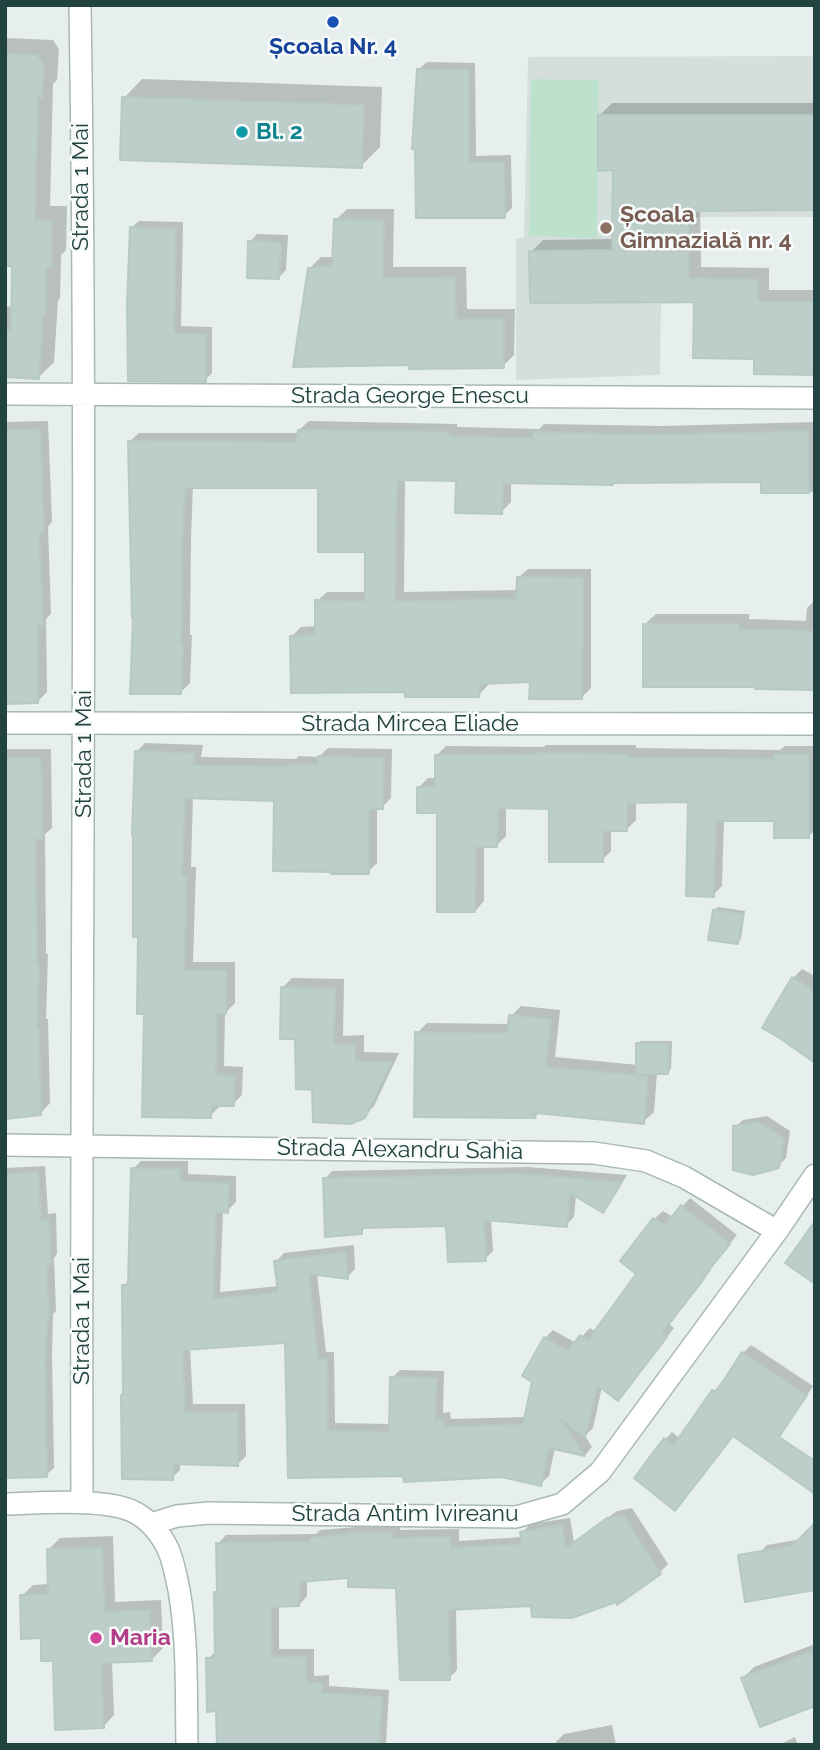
<!DOCTYPE html>
<meta charset="utf-8">
<style>
body{margin:0}
#map{position:relative;width:820px;height:1750px;overflow:hidden;background:#e6efed;font-family:Raleway,sans-serif}
canvas{display:block}
.frame{position:absolute;inset:0;border:7px solid #234340;pointer-events:none}
</style>
<div id="map">
<canvas width="820" height="1750"></canvas>
<div class="frame"></div>
</div>
<script>
const g = document.querySelector('canvas').getContext('2d');
g.lineJoin = 'round';
function paint(path, color) {
  g.fillStyle = color;
  g.fill(path, 'evenodd');
}
function trace(path, color, width, dash) {
  g.strokeStyle = color;
  g.lineWidth = width;
  g.lineCap = dash ? 'butt' : 'round';
  g.setLineDash(dash || []);
  g.stroke(path);
}
function label(font, color, halo, rows, align = 'center') {
  g.font = font + ' Raleway,sans-serif';
  g.lineWidth = 5;
  g.setLineDash([]);
  g.textBaseline = 'middle';
  g.strokeStyle = halo;
  g.fillStyle = color;
  for (const [text, x, y, turn = 0] of rows) {
    g.save();
    g.translate(x, y);
    g.rotate((+turn || 0) * Math.PI / 180);
    g.textAlign = isNaN(turn) ? turn : align;
    if (halo) g.strokeText(text, 0, 0);
    g.fillText(text, 0, 0);
    g.restore();
  }
}
const built = new Path2D(`
 M815,56v161h-126v86l-28,1 -1,71 -144,5v-141l8,-2 4,-180z`);
const green = new Path2D(`
 M531,79l68,1 -2,158 -68,-2z`);
const shadow = new Path2D(`
 M5,38l48,2 6,9 -2,31 -4,4 -3,122h17l-1,44 -5,5 -1,43 -2,3 -4,61 -15,15 -34,-1v-69l8,-1 1,-42h-9z
 M427,62l48,1 1,93 35,-1 1,53 -8,8 -86,1 1,-148z
 M142,79l240,8 -2,60 -19,19 -237,-68z
 M612,103h203v105l-115,2 1,57 68,1v22h46v83l-59,-16 -60,-57 -165,-48 12,-12 71,-1v-71l-14,-53z
 M347,209h47l-1,58h73l1,42h48l-1,46 -11,11 -92,-3 -102,-94 12,-12h13l2,-37z
 M139,221l44,1 -2,104 31,1v46l-7,7h-76l2,-152z
 M257,234l31,1 -2,35 -7,7 -29,-35z
 M48,421l4,101 -4,5 3,87 -5,5 1,73 -9,9 -33,1v-280z
 M309,421l148,3v3l82,2 5,-5 117,2 154,-4v70h-52v-12l-148,1 -2,3 -102,-3v21l-10,10 -44,-33 -52,-1 -1,114 114,-2v-12l10,-9h63v119l-9,9 -51,-17 -43,2v3l-9,10 -72,-4 -115,-55 9,-9 16,-1v-25l10,-9h40v-42l-47,-63 -127,-1 -2,51 -1,98h2l-2,48 -10,10 -45,-77 -6,-174 10,-9h160v-3z
 M815,600v89l-170,-65 11,-10h93v5l57,2 1,-13z
 M145,743l58,2 -2,12 95,2 3,-3 20,1 9,-9 64,1 -1,49 -9,9h-5v56l-9,9 -92,-72 -83,-4 -2,71h5l-3,95h42v41l-10,10 -1,53 19,1 -1,28 -9,9h-14v3l-9,9 -65,-104 -6,-77 -3,-183z
 M546,745h90v3l144,2 5,-4h30v84l-7,7 -32,-18h-52l-2,67 -9,9 -23,-94h-54v19l-10,10h-15v21l-9,9 -51,-53h-45v29l-9,9h-13v56l-9,10 -36,-100 -20,-24 9,-9h9v-23l9,-9 98,1z
 M5,749h46l1,79 -7,6 1,120h2l-2,65h2l2,84 -9,10 -36,4z
 M718,907l27,4 -4,28 -4,3 -23,-32z
 M802,969l13,7v69l-22,-67z
 M292,978l52,1 -1,57 21,-1v17l35,1 -25,53 -10,11 -50,-28 -32,-101z
 M521,1006l39,4 -5,47 83,8v-21l3,-3h31l-1,28 -3,4 -11,-1 -3,40 -11,10 -103,-10 -4,4 -120,-1 1,-82 10,-10 83,1 1,-8z
 M767,1116l23,15 -4,27 -8,8 -43,-39 8,-7z
 M141,1161h47v13l48,2v26l-9,9h-4l-3,81 59,-6 -3,-24 8,-9 70,-8 1,24 -8,8 -30,-3 9,78h8l1,71 55,1 2,-46 8,-8 44,1 -1,42 7,-1 1,7 75,-2 19,-79 8,-8 23,13 14,-15 6,4 42,-58 16,-55 9,-8 10,6 17,-19 47,37 -28,34 2,1 -42,54 5,4 -48,63 -8,8 -16,-12 -9,41 -8,8 7,11 -7,8 -30,-7 -6,28 -9,8 -38,-9 -97,-1 -116,2 -3,-134 -96,6 3,56h52l1,52 -8,8 -58,-1v7l-8,8 -47,-85 -2,-107 7,-7 3,-110z
 M45,1166l3,48 8,-1 1,41 -3,4 2,53 -3,3 -1,40 2,114 -8,7 -41,1v-308z
 M528,1167l99,8 -17,28 -7,8 -27,-16 -2,22 -8,8 -75,-6 2,32 -8,8 -37,-35 -81,2 -6,6 -36,-53 7,-8z
 M751,1345l62,41 -41,63 -38,-14 -59,74 -10,-69 7,-8 8,7 34,-48 7,-8 2,1 20,-31z
 M632,1508l36,56 -8,8 -44,27 -160,9 1,62 -8,8 -51,-92 -48,-9 -43,3v16l-8,9h-20v44h35v27l15,-1v11l60,4 -3,55h-167l-1,-35 -10,-51 9,-9 -1,-58 3,-2 -1,-46 8,-9 90,-1 4,-4 36,-3 2,-3 42,1v5l59,-1v12l64,-4 -1,-4 8,-9 40,-6 4,24 43,-31z
 M113,1536l2,66 46,-2 2,48 -11,11 -40,2 2,54 -11,12 -49,-68 -32,-63 11,-11 17,-1 -2,-34 12,-12z
 M802,1539l13,49 -56,-35 8,-8z
 M815,1644v60l-72,-26 11,-11z
 M612,1725l4,20h-59l-1,-3 8,-8z
 M795,1737l3,8h-19z`);
const building = new Path2D(`
 M5,54l32,1 7,10 -2,33 -4,-1 -3,123 17,1v46h-6l-1,49h-2l-4,63 -34,-2v-46h6l1,-65h-7z
 M417,69l52,1v93l35,-1 1,56h-89l-1,-69h-3z
 M122,97l242,8 -2,63 -242,-8z
 M598,115h217v95l-126,1v67l69,2v21l57,1v73l-61,-1v-15l-61,-1 1,-56 -164,1 -1,-52 83,-1 1,-80 -15,1z
 M334,219l50,1 -1,58 72,-1 1,43 48,-1v49l-95,1v-4l-116,2 15,-99 24,-2z
 M130,227l46,2 -2,104 32,1v48l-78,-1 -1,-77z
 M248,241l33,1 -2,37 -32,-1z
 M40,429l4,104h-5l4,92h-5v78l-33,1v-274z
 M298,430l151,2v4l84,2v-6l118,3 157,-4 1,62h-48v-11l-148,1v2l-110,-2 -1,31 -47,-1 1,-32 -59,-1 -2,121 121,-2 1,-22 66,1 -1,121h-53l1,-17 -50,2 -1,13h-74v-5l-114,1 -1,-57 25,-1v-35l50,1v-49h-47v-64h-133l-3,59 -1,96h2l-2,51h-51l3,-76h-1l-4,-177 169,1z
 M643,624h96v5l76,2v59l-60,-1v-2h-112z
 M135,751l60,2 -2,12 95,2v-3l29,1 1,-9 66,2 -1,51h-14v65h-38v-2l-58,-1 1,-70 -89,-3 -3,78h5l-3,94h43l-1,44h-9l-1,61 19,1 -1,30h-23v12l-69,-1 2,-103h-7l1,-77h-5v-102h-1z
 M535,753l92,1v3l147,2v-5h35v84h-35v-17h-58l-2,76 -28,-1 2,-94 -61,1v28h-24v31h-54v-53l-51,-1 -1,39h-21l-1,65h-38v-99h-20v-26h18v-32h100z
 M5,758h36l2,81h-7l1,124h2l-2,65h2l2,87 -36,4z
 M713,910l30,4 -5,30 -30,-4z
 M792,977l23,14v72l-34,-24 -19,-11z
 M281,987l54,1 -1,57 21,-1v17l36,1 -26,56 -15,6 -37,-2 -1,-32 -16,-1 -1,-50h-15z
 M509,1015l42,4 -5,48 102,9 -4,48 -117,-12 9,6 -122,-1 1,-85 92,1z
 M636,1043l33,1 -1,30h-32z
 M759,1122l25,17 -5,29 -26,7 -20,-5v-44z
 M131,1168l49,1 1,13 48,1 -1,30 -12,-1 -3,87 65,-7 -4,-31 72,-9 2,27 -39,-5 9,86 9,-1 1,72 61,1 1,-55 47,1 -2,42h8v7l80,-3 9,-42 -10,-6 22,-39 24,14 12,-16 8,5 48,-66 -16,-13 33,-43 12,7 16,-20 49,39 -28,34 2,1 -42,54 5,4 -49,64 -21,-16 -12,53 -25,-20 25,38 -36,-8 -8,38 -39,-9 -98,5 -1,-6 -115,2 -3,-135 -102,7 2,62h53v54l-65,-2v16l-51,-1 -1,-84h2l-1,-110h6z
 M38,1172l3,48h8l2,44h-4l2,57h-2l-2,42 2,114 -42,1v-304z
 M519,1174l103,8 -19,31 -33,-20 -3,34 -83,-7 2,41 -38,1 -2,-36 -84,2v6l-37,3 -2,-59z
 M815,1221v63l-30,-21z
 M742,1352l65,43 -28,42 36,24v33l-82,-58 -58,75 -41,-33 30,-40 9,8 39,-56 4,2z
 M624,1516l37,58 -44,31 -1,-3 -44,16 -40,-1 -1,-11 -83,4 2,70h-50l-4,-92 -48,-1v-9l-48,4 -1,24 -28,1 1,50 34,-1 1,27h15v10l60,4 -3,48h-162l-1,-34 -9,1 -1,-54h9l-1,-66h3l-1,-49 94,-1v-4l38,-4v-2l45,1v5l58,-1v11l71,-4 -2,-12 42,-7 4,23 41,-30z
 M815,1523v67l-70,12 -7,-47 54,-9z
 M102,1547l3,65 45,-2 2,51 -51,2 3,65 -49,2 -2,-69h-12v-23l-20,1 -1,-44 28,-1 -1,-45z
 M815,1650v56l-55,21 -19,-49z`);
const street = new Path2D(`
 M80,5c8,499 0,999 2,1498
 M5,394l810,4
 M5,723l810,1
 M5,1145l589,8 52,8 38,16 93,54
 M5,1504c32,-1 100,-6 127,7 16,7 29,23 36,38 6,13 8,28 11,41 9,51 7,103 8,155
 M151,1524l26,-8 31,-3 308,4 46,-13 38,-32 177,-241 38,-56`);
const markers = [
 [333,22,7,"#1a4fb4"],
 [242,132,7,"#0f9aa8"],
 [606,228,7,"#8d6e63"],
 [96,1638,7,"#d1479c"]
];
const transitNames = [
 ["Școala Nr. 4",333,47]
];
const cultureNames = [
 ["Bl. 2",256,132]
];
const streetNames = [
 ["Strada 1 Mai",81,187,-90],
 ["Strada George Enescu",410,396],
 ["Strada Mircea Eliade",410,724],
 ["Strada 1 Mai",84,754,-90],
 ["Strada Alexandru Sahia",400,1150,1],
 ["Strada 1 Mai",82,1321,-90],
 ["Strada Antim Ivireanu",405,1514]
];
const educationNames = [
 ["Școala",620,215],
 ["Gimnazială nr. 4",620,241]
];
const hotelNames = [
 ["Maria",110,1638]
];
paint(built, '#d4dfdc');
paint(green, '#bee1cd');
paint(shadow, '#0003');
paint(building, '#bdcdc9');
trace(building, '#b7c9c5', 2);
trace(street, '#a8b8b6', 24);
trace(street, '#fff', 21);
for (const [x, y, r, color] of markers) {
  const dot = new Path2D();
  dot.arc(x, y, r, 0, 2 * Math.PI);
  g.fillStyle = color;
  g.fill(dot);
  trace(dot, '#f7fbfa', 2.5);
}
label('bold 23px', '#164399', '#f7fbfa', transitNames);
label('bold 23px', '#0d838f', '#f7fbfa', cultureNames, 'left');
label('23px', '#234340', '#f7fbfa', streetNames);
label('bold 23px', '#785e54', '#f7fbfa', educationNames, 'left');
label('bold 23px', '#b23c85', '#f7fbfa', hotelNames, 'left');
</script>
